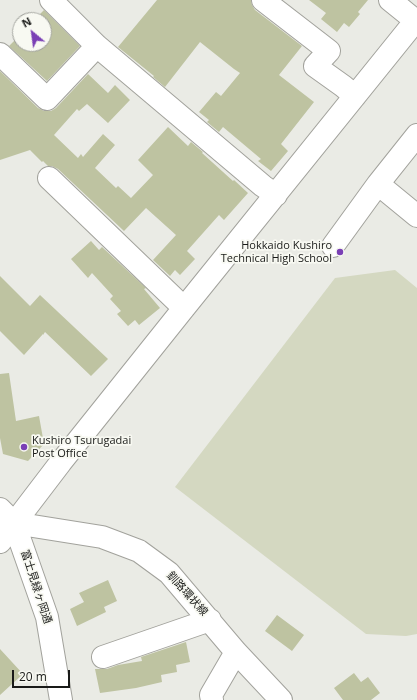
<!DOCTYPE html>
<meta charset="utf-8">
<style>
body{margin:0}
#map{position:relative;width:417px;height:700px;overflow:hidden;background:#eaebe5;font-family:"Open Sans",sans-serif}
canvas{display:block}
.north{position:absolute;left:12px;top:12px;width:40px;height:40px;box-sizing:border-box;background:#f8f9f2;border:1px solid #9fa09b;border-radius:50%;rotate:331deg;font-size:11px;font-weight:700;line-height:16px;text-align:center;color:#191a18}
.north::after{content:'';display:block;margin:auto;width:14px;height:18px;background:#7a3fb5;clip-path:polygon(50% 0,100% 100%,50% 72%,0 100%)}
.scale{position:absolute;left:12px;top:670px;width:58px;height:18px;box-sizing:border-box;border:2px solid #191a18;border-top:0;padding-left:5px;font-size:12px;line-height:14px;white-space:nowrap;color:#191a18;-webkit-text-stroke:3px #f8f9f2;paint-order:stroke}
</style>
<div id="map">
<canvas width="417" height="700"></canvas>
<div class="north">N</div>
<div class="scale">20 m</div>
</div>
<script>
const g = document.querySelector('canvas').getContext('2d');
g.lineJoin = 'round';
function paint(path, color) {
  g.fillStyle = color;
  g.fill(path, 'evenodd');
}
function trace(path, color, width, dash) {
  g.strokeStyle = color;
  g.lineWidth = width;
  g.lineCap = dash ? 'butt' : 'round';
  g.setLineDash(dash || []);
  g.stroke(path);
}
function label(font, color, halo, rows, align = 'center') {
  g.font = font + ' "Open Sans","Noto Sans JP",sans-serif';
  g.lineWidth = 3.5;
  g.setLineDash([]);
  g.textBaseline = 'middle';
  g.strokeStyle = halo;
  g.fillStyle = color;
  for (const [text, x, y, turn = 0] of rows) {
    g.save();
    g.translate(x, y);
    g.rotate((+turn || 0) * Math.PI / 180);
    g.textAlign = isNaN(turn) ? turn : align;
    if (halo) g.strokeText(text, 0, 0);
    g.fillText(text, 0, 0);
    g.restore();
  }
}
const green = new Path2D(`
 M395,270l22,18v346l-11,2 -40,-2 -191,-147 160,-209z`);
const building = new Path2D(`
 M157,0h94l1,5 3,5 47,36 -23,29 35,27 -33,42 7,7 -17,20 -13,-10 3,-2 -38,-32 -4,5 -12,-10 2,-2 -10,-8 17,-20 5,4 19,-23 -6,-4 -34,-27 -35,45 -12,-10 1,-1 -36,-29z
 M309,0h59l-10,12 2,2 -11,13 -5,-4 -7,9 -16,-13 5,-6z
 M44,10l36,36 -33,35 -38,-35 11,-11v9h24v-24h-10z
 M0,71l38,37 6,3h7l5,-3 32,-34 20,19 7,-8 15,15 -22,23 -21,-19 -8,7 -2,-2 -23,26 24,23 3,-4 2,3 20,-23 12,11 -20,23 21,20 2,-2 13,12 22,-23 -15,-15 30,-33 20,19 3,-4 12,10 -1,1 31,28 1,-1 14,13 -24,27 -5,-5 -32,36 8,8 -15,16 -5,-5 -5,6 -17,-16 23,-25 -30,-27 -22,23 -66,-62 -6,-3h-4l-5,-5 -1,1 -12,-12 -30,10z
 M91,241l8,9 3,-3 44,41 -2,1 16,19 -21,17 -4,-5 -7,6 -11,-12 4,-3 -11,-12 3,-3 -21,-23 -4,5 -17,-19z
 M0,276l30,30 10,-11 68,64 -17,17 -46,-44 -2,3v-1l-19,21 -24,-24z
 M9,373l7,48 23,-5 5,28 -16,17 -25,-7 -3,-16v-64z
 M108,580l9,21 -13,6 2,5 -29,14 -7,-17 14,-7 -5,-9z
 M277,615l27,20 -12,16 -27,-20z
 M186,642l4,20 -14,3 1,7 -16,3 1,7 -26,6 -36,5 -5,-24h12l11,-4 24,-4 -1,-4z
 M0,649l23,25 -23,21z
 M354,673l7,9 7,-5 12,16 -9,7h-28l-9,-12z`);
const minor = new Path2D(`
 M51,0l46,46 166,140 13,9
 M263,0l66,51 -14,15 28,20 12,10
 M390,0l26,21
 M0,54l47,45 50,-53
 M49,178l135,130
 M378,184l39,-49
 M333,246l45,-62 39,32
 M0,509l14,14 88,14 37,14 30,22 67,79 45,48
 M14,523l33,94 14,83
 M0,542l61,-80 123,-154 233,-289
 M103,657l107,-37
 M212,700l-1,-5 25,-43`);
const markers = [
 [340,252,4,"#7a3fb5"],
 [24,447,4,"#7a3fb5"]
];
const poiNames = [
 ["Hokkaido Kushiro",332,246],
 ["Technical High School",332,259],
 ["Kushiro Tsurugadai",32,441,"left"],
 ["Post Office",32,454,"left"]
];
const streetNames = [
 ["富士見緑ヶ岡通",36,587,72],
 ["釧路環状線",187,594,48]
];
paint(green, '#d4d8c1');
paint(building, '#bec3a1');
trace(minor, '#a2a29c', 24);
trace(minor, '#fff', 22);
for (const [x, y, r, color] of markers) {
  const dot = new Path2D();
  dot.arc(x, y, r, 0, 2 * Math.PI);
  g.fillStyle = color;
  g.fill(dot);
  trace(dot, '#f8f9f2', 1.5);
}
label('11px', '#191a18', '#f8f9f2', poiNames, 'right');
label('11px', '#191a18', '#f8f9f2', streetNames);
</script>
